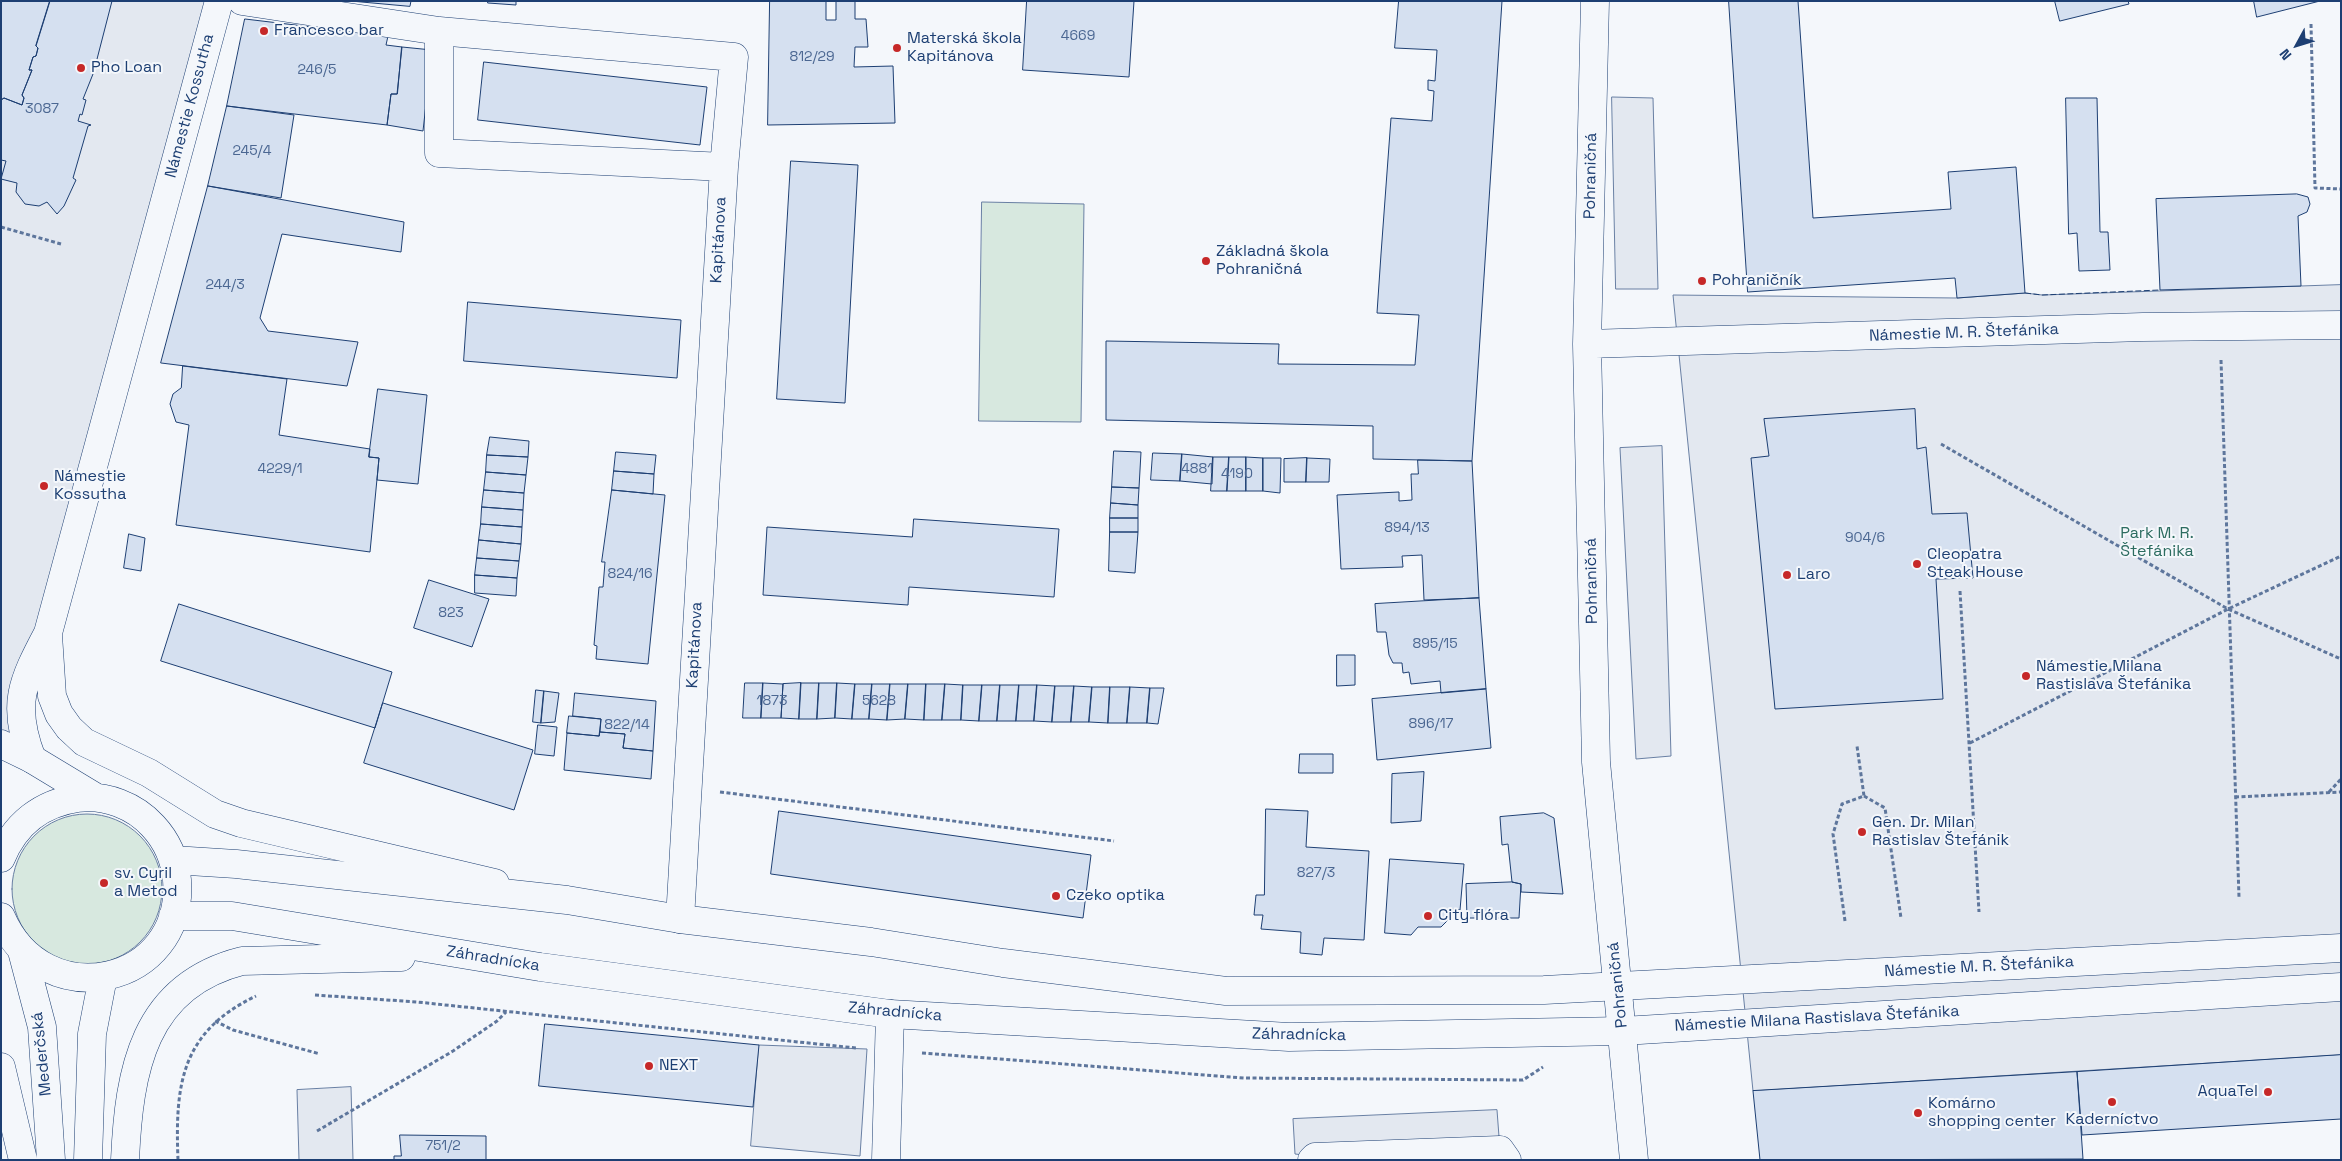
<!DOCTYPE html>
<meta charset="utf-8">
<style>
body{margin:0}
#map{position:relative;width:2342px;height:1161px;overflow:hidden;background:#f4f7fb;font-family:"Space Grotesk",sans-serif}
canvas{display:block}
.frame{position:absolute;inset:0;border:2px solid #1d3f73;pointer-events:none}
.north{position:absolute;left:2272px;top:20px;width:50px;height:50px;-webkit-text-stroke:4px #f4f7fb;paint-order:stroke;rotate:231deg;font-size:14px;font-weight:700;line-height:20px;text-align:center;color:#1d3f73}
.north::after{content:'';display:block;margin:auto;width:18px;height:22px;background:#1d3f73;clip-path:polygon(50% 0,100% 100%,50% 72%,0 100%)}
</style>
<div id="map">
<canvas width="2342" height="1161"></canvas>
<div class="frame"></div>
<div class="north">N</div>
</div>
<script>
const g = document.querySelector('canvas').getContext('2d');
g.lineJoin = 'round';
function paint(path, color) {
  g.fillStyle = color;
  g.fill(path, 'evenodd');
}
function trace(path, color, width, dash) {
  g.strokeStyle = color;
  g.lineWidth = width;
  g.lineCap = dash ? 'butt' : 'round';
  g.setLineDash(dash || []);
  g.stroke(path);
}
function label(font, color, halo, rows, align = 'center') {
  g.font = font + ' "Space Grotesk",sans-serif';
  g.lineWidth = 4;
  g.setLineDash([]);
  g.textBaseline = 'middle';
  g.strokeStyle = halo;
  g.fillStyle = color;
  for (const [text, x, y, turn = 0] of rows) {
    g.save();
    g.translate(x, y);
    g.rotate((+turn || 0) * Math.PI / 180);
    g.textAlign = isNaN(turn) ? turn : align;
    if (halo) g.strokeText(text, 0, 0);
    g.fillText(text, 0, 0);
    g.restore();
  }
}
const green = new Path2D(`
 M982,202l102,2 -3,218 -102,-1z
 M12 889a75 75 0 1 1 150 0a75 75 0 1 1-150 0Z`);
const parking = new Path2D(`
 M1,1h218l-195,737 -23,4z
 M1612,97l41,1 5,191h-42z
 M2341,285v770l-588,36 -80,-796 284,3 68,-5 17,2z
 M1662,446l9,310 -35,3 -16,-311z
 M759,1045l108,4 -7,107 -109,-10z
 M351,1087l2,73h-54l-2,-70z
 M1497,1110l3,40 -177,7 -28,-3 -2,-35z`);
const building = new Path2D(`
 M1,1h49l-14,45 2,2 -2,8 -3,1 -4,13h3l-10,25 2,3 -2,7 -18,-7 -3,2z
 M50,1h62l-16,62 -3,1 -2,8 2,2 -10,25 3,1 -4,15 -2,-1 -2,7 13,4 -3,1 -15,52 3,2 -12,26 -7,8 -10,-12 -8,4 -14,-2 -9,-12 1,-9 -16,-4 5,-18 -5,-1v-60l3,-2 18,7 2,-7 -2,-3 10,-25h-3l4,-13 3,-1 2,-8 -2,-2z
 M351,1h60l-1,5z
 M488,1h28v4l-28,-2z
 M770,1h56v19h10v-19h19v18h11l2,28h-13l-1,20 39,-1 2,57 -127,2z
 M1027,1h107l-5,76 -106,-7z
 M1399,1h103l-30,460 -99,-2v-33l-267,-6v-79l173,3 -1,20 137,1 4,-50 -42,-2 4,-59 10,-136 41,3 2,-30 -6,-1v-10l7,1 2,-31 -42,-2z
 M1729,1h69l15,217 138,-9 -3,-37 68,-5 9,126 -68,5 -2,-20 -207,14z
 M2055,1h73l1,3 -69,17z
 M2254,1h66l-63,16z
 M245,19l143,17 -2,9 16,2 -5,47h-6l-4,31 -160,-19z
 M402,47l30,3 -9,81 -36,-6 4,-31h6z
 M484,62l223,25 -7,58 -222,-25z
 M2066,98h31l3,134h8l2,38 -31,1 -2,-38 -8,1z
 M227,106l67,9 -13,83 -73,-12z
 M791,161l67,4 -13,238 -68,-4z
 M208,186l196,36 -3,30 -119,-18 -22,84 8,13 90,11 -11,44 -186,-23z
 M2297,194l11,3 2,7 -3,8 -9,4 3,70 -141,4 -4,-91z
 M468,302l213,18 -4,58 -213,-17z
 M183,366l104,13 -8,56 91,14 -1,8 10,1 -9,94 -194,-27 13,-100 -13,-3 -6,-18 3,-10 8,-6z
 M378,389l49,6 -9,89 -41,-4 2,-22 -10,-1z
 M1915,409l2,40 9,-2 6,67 35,-1 6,65 -37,1 7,120 -168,10 -24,-251 18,-2 -5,-37z
 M490,437l39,4 -1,16 -41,-2z
 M1114,451l27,1 -2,36 -27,-1z
 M616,452l40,3 -2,19 -40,-3z
 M1153,453l29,1 -2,27 -29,-1z
 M1182,454l31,3 -1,27 -32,-3z
 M487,455l41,2 -2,18 -40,-3z
 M1213,457h16l-2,34h-16z
 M1229,457h17v34h-19z
 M1246,457l17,1v33h-17z
 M1263,458h18l-1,35 -17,-2z
 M1307,458l23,1 -1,23h-23z
 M1307,458l-1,24h-22v-23z
 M1418,460l54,1 7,137 -55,2 -2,-45 -20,1 1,11 -62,2 -4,-74 62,-3v9l13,-1 -1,-26h7z
 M614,471l40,3 -1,20 -41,-4z
 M486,472l40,3 -2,18 -40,-3z
 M1112,487l27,1 -1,17 -27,-2z
 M484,490l40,3 -1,17 -41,-3z
 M612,490l53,5 -17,169 -52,-5 1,-13 -3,-1 5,-58h4l2,-25h-3z
 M1111,503l27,2v13h-28z
 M482,507l41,3 -1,17 -41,-3z
 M1110,518h28v14h-28z
 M914,519l145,10 -5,68 -145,-10 -1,18 -145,-10 4,-68 145,10z
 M481,524l41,3 -1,17 -42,-4z
 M1110,532h28l-3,41 -26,-2z
 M129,534l16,4 -4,33 -17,-3z
 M479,540l42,4 -2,17 -42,-3z
 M477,558l42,3 -2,17 -42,-3z
 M475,575l42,3 -1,18 -41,-3z
 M429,580l60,19 -17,48 -58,-19z
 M1479,598l7,91 -45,4 -1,-12 -29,3 -2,-12 -6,1 -1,-10h-9l-4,-8 -3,-23h-9l-2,-28z
 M179,604l213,68 -17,56 -214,-67z
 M1337,655h18v30l-18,1z
 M745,683h18l-2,35h-18z
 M763,683l20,1 -2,34h-20z
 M801,683l-2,36 -18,-1 2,-34z
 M801,683h18l-2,36h-18z
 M819,683h18l-2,35 -18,1z
 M837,683l18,1 -3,35 -17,-1z
 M855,684h17l-3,35h-17z
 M872,684h18l-3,36 -18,-1z
 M890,684h18l-3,35 -18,1z
 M908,684h18l-2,36 -19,-1z
 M926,684h19l-3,36h-18z
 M945,684l18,1 -2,35h-19z
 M963,685h19l-3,36 -18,-1z
 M982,685h18l-3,36h-18z
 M1000,685h19l-3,36h-19z
 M1019,685h18l-3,36h-18z
 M1037,685l18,1 -3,36 -18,-1z
 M1055,686h19l-3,36h-19z
 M1074,686l18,1 -3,35h-18z
 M1092,687h18l-2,36 -19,-1z
 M1110,687h20l-3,36h-19z
 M1130,687l20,1 -3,35h-20z
 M1150,688h14l-6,36 -11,-1z
 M1486,689l5,59 -114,12 -5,-61z
 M536,690l8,1 -3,32 -8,-1z
 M544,691l15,2 -4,29 -14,1z
 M575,693l81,8 -3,50 -30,-3 2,-14 -25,-2 1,-13 -28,-3z
 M383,703l150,47 -19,60 -150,-47z
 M569,716l32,3 -2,17 -32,-3z
 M538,725l19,2 -3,29 -19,-2z
 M600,732l25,2 -2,14 30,3 -2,28 -87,-9 3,-37 32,3z
 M1300,754h33v19h-34z
 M1424,772l-3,49 -30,2 1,-49z
 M1266,809l42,2 -2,36 63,4 -5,89 -40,-2 -2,17 -22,-2 1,-21 -40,-3 2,-14h-9l2,-20h8z
 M779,811l312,44 -8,63 -312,-44z
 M1544,813l10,5 9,76 -42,-2v-8l-9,-2 -4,-38 -6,1 -2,-28z
 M1390,859l74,5 -4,46 -9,-1 -1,9 -9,9h-23l-7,8 -26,-2z
 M1512,882l9,2 -2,34h-52l-1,-34z
 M545,1024l214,21 -6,62 -214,-21z
 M2341,1055v64l-259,16 -5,-63z
 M2077,1072l6,87 -323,1 -7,-69z
 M400,1135l86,1v24h-92v-4h7z`);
const path = new Path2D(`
 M2311,24l4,164 26,1
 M1,227l60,17
 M2221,360l18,537
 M1941,444l287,165 113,50
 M1960,591l19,321
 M1970,743l258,-134 113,-53
 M720,792l394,49
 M2329,792l12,-13
 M1864,796l21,12 16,110
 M2235,797l106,-5
 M1845,921l-12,-87 9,-30 22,-8 -7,-50
 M315,995l102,7 439,46
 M215,1021l18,9 87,24
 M922,1053l322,25 279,2 20,-13
 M317,1131l136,-80 44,-30 9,-9
 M178,1160c-3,-76 3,-128 78,-164`);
const minor = new Path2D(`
 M242,1l197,30 295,26 -10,110 -44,752
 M1595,1l-8,343 9,418 38,398
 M439,31v122l285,14
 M1587,344l556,-17 198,-2
 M48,635l4,61 7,18 10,14 15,14 65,31 66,41 26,9 254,60
 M32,759c-21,-54 -10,-77 16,-126l171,-632
 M886,1160l4,-146
 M1312,1160l3,-3 185,-7 7,10`);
const major = new Path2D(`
 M1,744l31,15 63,38
 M1,858c14,-34 41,-55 77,-60 27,-4 57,8 75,28 14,15 22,34 24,54 8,105 -133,137 -176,37
 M173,860l63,4 331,36 113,19 191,23 132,21 223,28 318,-1 797,-42
 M173,916h59l308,51 350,47 399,23 334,-6 718,-44
 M22,951l20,76 9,133
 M1,1067l22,93
 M88,1160l4,-126 11,-57
 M125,1160c4,-89 18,-174 117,-199l159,-4`);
const fence = new Path2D(`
 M2025,293l17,2 118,-5`);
const markers = [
 [264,31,5,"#c62828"],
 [897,48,5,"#c62828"],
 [81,68,5,"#c62828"],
 [1206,261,5,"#c62828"],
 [1702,281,5,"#c62828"],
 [44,486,5,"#c62828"],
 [1917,564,5,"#c62828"],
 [1787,575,5,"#c62828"],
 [2026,676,5,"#c62828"],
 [1862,832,5,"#c62828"],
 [104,883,5,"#c62828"],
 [1056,896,5,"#c62828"],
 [1428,916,5,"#c62828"],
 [649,1066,5,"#c62828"],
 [2268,1092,5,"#c62828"],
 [2112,1102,5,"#c62828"],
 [1918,1113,5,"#c62828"]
];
const numberNames = [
 ["4669",1078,36],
 ["812/29",812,57],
 ["246/5",317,70],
 ["3087",42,109],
 ["245/4",252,151],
 ["244/3",225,285],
 ["4229/1",280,469],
 ["4881",1197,469],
 ["4190",1237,474],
 ["894/13",1407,528],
 ["904/6",1865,538],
 ["824/16",630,574],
 ["823",451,613],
 ["895/15",1435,644],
 ["1873",772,701],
 ["5628",879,701],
 ["896/17",1431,724],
 ["822/14",627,725],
 ["827/3",1316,873],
 ["751/2",443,1146]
];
const poiNames = [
 ["Francesco bar",274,31],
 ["Materská škola",907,39],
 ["Kapitánova",907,57],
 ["Pho Loan",91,68],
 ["Základná škola",1216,252],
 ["Pohraničná",1216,270],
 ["Pohraničník",1712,281],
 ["Námestie",54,477],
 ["Kossutha",54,495],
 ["Cleopatra",1927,555],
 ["Steak House",1927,573],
 ["Laro",1797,575],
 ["Námestie Milana",2036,667],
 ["Rastislava Štefánika",2036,685],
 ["Gen. Dr. Milan",1872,823],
 ["Rastislav Štefánik",1872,841],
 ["sv. Cyril",114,874],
 ["a Metod",114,892],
 ["Czeko optika",1066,896],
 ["City flóra",1438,916],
 ["NEXT",659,1066],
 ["AquaTel",2258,1092,"right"],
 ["Komárno",1928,1104],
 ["shopping center",1928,1122],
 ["Kaderníctvo",2112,1120,"center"]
];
const streetNames = [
 ["Námestie Kossutha",190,106,-75],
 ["Pohraničná",1591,176,-89],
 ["Kapitánova",719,240,-87],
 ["Námestie M. R. Štefánika",1964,333,-2],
 ["Pohraničná",1592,581,-91],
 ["Kapitánova",695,645,-87],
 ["Záhradnícka",493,959,9],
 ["Námestie M. R. Štefánika",1979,967,-3],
 ["Pohraničná",1618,985,-96],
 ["Záhradnícka",895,1012,5],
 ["Námestie Milana Rastislava Štefánika",1817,1019,-3],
 ["Záhradnícka",1299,1035,1],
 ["Mederčská",42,1054,-96]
];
const parkNames = [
 ["Park M. R.",2157,534],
 ["Štefánika",2157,552]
];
paint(green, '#d7e8df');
trace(green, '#687fa3', 1);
paint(parking, '#e3e8f0');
trace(parking, '#687fa3', 1);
paint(building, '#d5e0f0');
trace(building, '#1d3f73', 1);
trace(minor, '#1d3f73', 29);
trace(major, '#1d3f73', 29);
trace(path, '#5e769c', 3, [4, 2.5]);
trace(minor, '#f4f7fb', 28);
trace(major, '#f4f7fb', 28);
trace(fence, '#1d3f73', 1, [6, 2.5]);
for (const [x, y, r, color] of markers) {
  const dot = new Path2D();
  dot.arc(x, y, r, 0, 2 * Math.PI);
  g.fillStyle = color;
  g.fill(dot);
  trace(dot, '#f4f7fb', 2);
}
label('14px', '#4b6792', null, numberNames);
label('16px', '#1d3f73', '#f4f7fb', poiNames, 'left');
label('16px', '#1d3f73', '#f4f7fb', streetNames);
label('16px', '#2c6c60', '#f4f7fb', parkNames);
</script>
